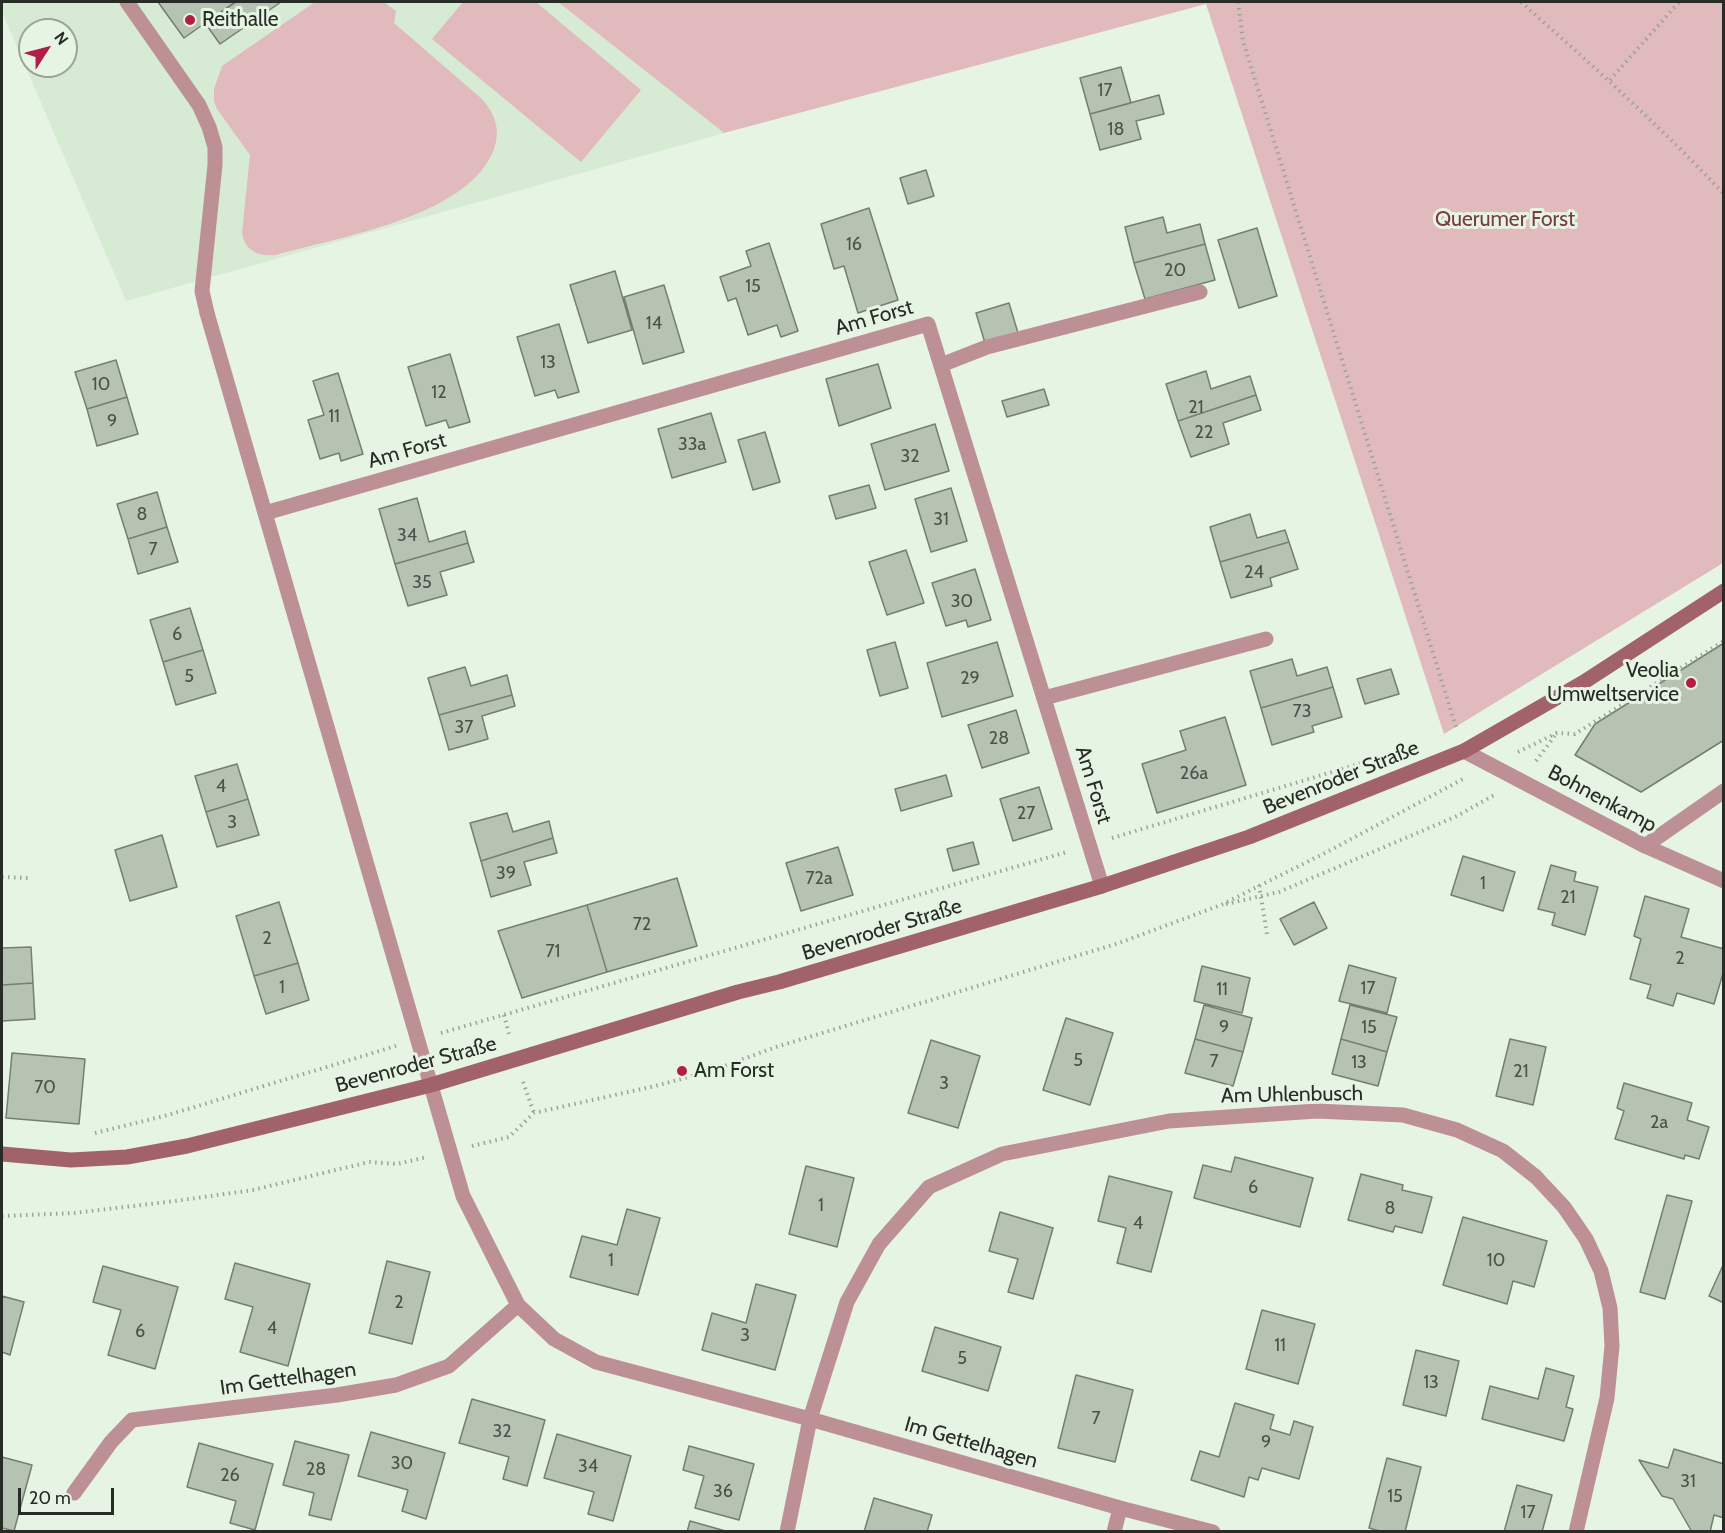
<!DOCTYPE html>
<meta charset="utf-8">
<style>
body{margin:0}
#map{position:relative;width:1725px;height:1533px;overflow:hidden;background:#e6f4e4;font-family:Cabin,sans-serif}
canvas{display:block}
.frame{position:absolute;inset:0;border:3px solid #272c26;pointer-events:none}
.north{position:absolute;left:18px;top:18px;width:60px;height:60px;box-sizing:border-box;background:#e6f4e4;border:2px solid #9aa498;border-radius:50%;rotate:54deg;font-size:16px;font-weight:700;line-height:24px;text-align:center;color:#272c26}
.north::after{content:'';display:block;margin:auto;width:21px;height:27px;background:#b11e48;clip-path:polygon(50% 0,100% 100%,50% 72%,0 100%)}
.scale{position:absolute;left:18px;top:1488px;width:96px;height:27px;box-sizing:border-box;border:3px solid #272c26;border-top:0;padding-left:8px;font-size:18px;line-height:21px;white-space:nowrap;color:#272c26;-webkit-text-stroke:4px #e6f4e4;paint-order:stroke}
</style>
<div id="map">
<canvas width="1725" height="1533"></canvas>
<div class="frame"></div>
<div class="north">N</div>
<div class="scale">20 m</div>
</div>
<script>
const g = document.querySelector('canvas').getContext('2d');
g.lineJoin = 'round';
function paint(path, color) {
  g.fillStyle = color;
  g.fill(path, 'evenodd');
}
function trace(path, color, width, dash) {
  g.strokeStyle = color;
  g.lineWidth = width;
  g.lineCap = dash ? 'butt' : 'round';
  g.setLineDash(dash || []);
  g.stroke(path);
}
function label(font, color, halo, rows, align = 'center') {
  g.font = font + ' Cabin,sans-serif';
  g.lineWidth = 6;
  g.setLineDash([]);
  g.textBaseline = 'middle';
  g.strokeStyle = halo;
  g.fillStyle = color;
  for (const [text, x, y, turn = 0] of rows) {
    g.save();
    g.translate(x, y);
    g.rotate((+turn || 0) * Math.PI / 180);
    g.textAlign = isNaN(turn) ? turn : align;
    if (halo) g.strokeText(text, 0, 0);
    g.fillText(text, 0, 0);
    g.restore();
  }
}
const built = new Path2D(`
 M2,2h556l166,131 -598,168 -124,-289zM30,30h36v36h-36z`);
const green = new Path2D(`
 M315,2h69l12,9 -2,12 88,76c13,15 19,31 12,50 -25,68 -156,88 -218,106 -17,2 -31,-4 -34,-22l8,-78 -33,-46 -3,-8v-12l8,-23z
 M463,2h73l105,88 -60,72 -149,-123z
 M558,2h1165v561l-279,171 -238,-730 -482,129z`);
const building = new Path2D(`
 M158,2h77l-51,36z
 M236,2h45l-61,42 -15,-21z
 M1121,67l10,36 -41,11 -10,-36z
 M1159,95l5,19 -28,7 5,18 -41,11 -10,-36z
 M926,170l8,26 -26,8 -8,-26z
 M869,208l29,92 -40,13 -14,-47 -10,3 -13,-45z
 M1163,217l4,16 33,-9 5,20 -71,19 -9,-36z
 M1257,228l20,68 -38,12 -21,-68z
 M769,243l29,88 -17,6 -4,-12 -29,10 -12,-37 -8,3 -8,-24 31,-11 -5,-15z
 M1205,244l10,36 -70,19 -11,-36z
 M615,271l17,59 -44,13 -18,-58z
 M664,285l20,67 -41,12 -19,-67z
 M1009,303l9,30 -33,10 -9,-30z
 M559,324l20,68 -21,6 -3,-8 -20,6 -18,-59z
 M450,354l20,68 -21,6 -3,-8 -20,6 -18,-59z
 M116,360l11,37 -40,12 -12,-37z
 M878,364l13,44 -52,18 -13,-47z
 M1206,371l5,18 39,-13 6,19 -78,26 -12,-37z
 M338,373l25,81 -22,7 -2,-8 -19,6 -12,-39 16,-5 -11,-34z
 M1044,389l5,16 -42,12 -5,-16z
 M1256,395l5,15 -38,13 6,21 -38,13 -13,-36z
 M127,397l11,37 -41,12 -10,-37z
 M711,413l15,49 -54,16 -14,-49z
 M935,424l14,47 -64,19 -14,-46z
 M765,432l15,50 -27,8 -15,-50z
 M869,485l7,23 -40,11 -7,-23z
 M951,488l16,53 -36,11 -16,-53z
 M157,492l10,35 -39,12 -11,-35z
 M417,498l12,44 36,-11 3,12 -73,21 -16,-55z
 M1250,514l7,24 28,-8 4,12 -69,20 -10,-35z
 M167,527l11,35 -40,12 -10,-35z
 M1289,542l9,27 -28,9 2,8 -41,12 -11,-36z
 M468,543l6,19 -34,10 7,23 -39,11 -13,-42z
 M906,550l18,53 -37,12 -18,-53z
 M975,569l16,51 -23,7 -2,-7 -20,6 -14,-43z
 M190,608l13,42 -40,12 -13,-42z
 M895,642l13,46 -28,8 -13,-46z
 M997,642l16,54 -71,21 -15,-54z
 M1724,643v97l-83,52 -66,-37 20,-31z
 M203,650l13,43 -40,12 -13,-43z
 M1292,659l5,17 30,-9 6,20 -72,21 -11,-37z
 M465,667l6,19 36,-11 5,20 -73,20 -11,-37z
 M1391,669l8,25 -34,10 -8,-25z
 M1333,687l9,30 -30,9 2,6 -42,13 -11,-37z
 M512,695l3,11 -33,10 6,23 -39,11 -10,-35z
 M1016,710l13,43 -47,15 -14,-43z
 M1225,717l21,68 -89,28 -15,-49 44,-14 -6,-19z
 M237,764l11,35 -42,13 -11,-36z
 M946,775l6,21 -51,15 -6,-22z
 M1039,787l13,42 -39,12 -13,-42z
 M248,799l11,36 -42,12 -11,-35z
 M507,813l6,19 36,-11 4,17 -72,23 -11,-38z
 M162,835l15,52 -47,14 -15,-51z
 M553,838l4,15 -33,9 7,23 -40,12 -10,-36z
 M973,842l6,22 -26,7 -6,-22z
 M838,847l15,48 -52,16 -15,-48z
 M1463,856l52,16 -12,39 -52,-16z
 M1551,865l25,7 -2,9 24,6 -13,48 -33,-10 3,-12 -17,-4z
 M677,878l20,68 -90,26 -20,-67z
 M1645,896l44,13 -8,28 43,12v21l-10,34 -37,-11 -4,13 -26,-8 4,-13 -21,-6 11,-40 -7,-3z
 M279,902l19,61 -44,13 -18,-60z
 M1314,902l13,26 -33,17 -14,-26z
 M587,905l20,67 -85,26 -24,-67z
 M31,947l2,36 -31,2v-37z
 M298,963l11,37 -43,14 -12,-38z
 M1349,965l47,13 -9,35 -48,-12z
 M1202,966l48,12 -8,35 -48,-12z
 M33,983l2,36 -33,2v-36z
 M1204,1005l48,13 -9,34 -48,-13z
 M1350,1005l47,12 -10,35 -46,-13z
 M1066,1018l47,15 -23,72 -47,-15z
 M1195,1039l48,13 -10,34 -48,-13z
 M1341,1039l46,13 -9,34 -46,-12z
 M1510,1039l36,8 -13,58 -37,-9z
 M931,1040l49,16 -22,72 -50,-15z
 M12,1053l73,6 -6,65 -73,-6z
 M1624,1083l68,20 -5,17 22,7 -10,32 -14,-4 -1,4 -69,-20 9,-28 -7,-3z
 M1235,1157l78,21 -13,49 -106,-29 9,-33 28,7z
 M806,1166l48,12 -17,69 -48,-13z
 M1361,1174l42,11 -1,5 30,7 -10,36 -27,-7 -2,6 -45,-12z
 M1109,1176l63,16 -21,80 -34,-9 9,-35 -28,-7z
 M1667,1195l25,6 -27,98 -25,-7z
 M627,1209l33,9 -22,77 -68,-18 12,-41 35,9z
 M1000,1212l53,16 -20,71 -25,-7 10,-33 -29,-8z
 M1463,1217l84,24 -13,46 -21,-6 -6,23 -64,-19z
 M387,1261l43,11 -18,72 -43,-11z
 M235,1263l75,21 -22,82 -48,-14 13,-45 -28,-8z
 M1724,1263v40l-15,-7z
 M103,1266l75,21 -23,82 -47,-14 13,-45 -28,-8z
 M756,1284l40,11 -21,75 -73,-20 10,-37 34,10z
 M2,1296l22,6 -14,53 -8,-3z
 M1262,1310l53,14 -17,60 -52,-15z
 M935,1327l66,20 -13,44 -66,-20z
 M1416,1350l43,11 -13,55 -43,-11z
 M1546,1368l28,8 -8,31 7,2 -9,32 -82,-22 8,-33 48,13z
 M1076,1375l57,15 -18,72 -57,-14z
 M472,1399l73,21 -18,66 -24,-7 6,-22 -50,-14z
 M1235,1403l39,12 -4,14 20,6 4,-14 19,6 -14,52 -37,-11 -4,12 -9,-3 -5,20 -53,-17 9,-29 19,6z
 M371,1432l74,21 -19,66 -24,-8 6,-21 -50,-14z
 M557,1434l74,22 -18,65 -25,-7 6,-22 -50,-14z
 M295,1441l54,14 -18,65 -22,-5 5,-22 -31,-8z
 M199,1443l74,21 -18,66 -25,-7 6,-22 -49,-14z
 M689,1446l65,18 -15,56 -44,-12 9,-32 -21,-6z
 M1674,1449l50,15v54l-10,-3 -4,17h-18l-19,-33 -11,-3 -23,-36 29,8z
 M2,1457l30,8 -18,66 -12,-3z
 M1387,1458l34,9 -16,65h-22l-14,-4z
 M1517,1485l35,10 -10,37h-38z
 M874,1498l58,17 -5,17h-63z
 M690,1521l39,11h-42z`);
const path = new Path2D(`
 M1238,2l5,39 213,686
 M1521,2c70,62 139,124 203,192
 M1610,80l69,-78
 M1518,752l39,-19 18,1 149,-93
 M1536,761l20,-27
 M1112,838l260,-78
 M2,877l27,1
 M1259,885l8,49
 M1226,904l53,-12 178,-76 39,-22
 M504,1015l6,23
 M441,1033l626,-181
 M523,1082l11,31
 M95,1133l73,-18 228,-69
 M472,1146l37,-9 25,-24 121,-27 56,-15 65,-24 343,-104 102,-38 104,-52 138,-74
 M2,1216l72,-3 101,-12 78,-11 116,-28 28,2 30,-7`);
const lane = new Path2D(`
 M127,2l72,103 10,22 6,20v18l-13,126 5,22
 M941,365l46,-18 213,-55
 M1044,698l222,-59
 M1645,846l79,-55`);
const street = new Path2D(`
 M207,313l256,883 55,109 36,34 42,23 214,57 310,89 93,24
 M265,513l663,-189 174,562
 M1464,751l181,95 79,35
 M74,1493l37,-51 21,-22 205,-25 59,-10 53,-19 69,-61
 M787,1532l23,-113 37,-117 32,-58 50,-57 73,-33 167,-33 148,-10 86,4 54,15 46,21 33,26 28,30 22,32 15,32 9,37 2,38 -5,52 -31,134
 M1114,1532l6,-24`);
const secondary = new Path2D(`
 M2,1154l69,6 56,-3 60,-11 244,-61 307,-93 41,-10 323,-96 147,-49 215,-86 120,-69 140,-91`);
const markers = [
 [190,20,6,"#b11e48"],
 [1691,683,6,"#b11e48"],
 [682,1071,6,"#b11e48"]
];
const numberNames = [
 ["17",1105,91],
 ["18",1116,130],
 ["16",854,245],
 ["20",1175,271],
 ["15",753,287],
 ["14",654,324],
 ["13",548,363],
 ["10",101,385],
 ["12",439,393],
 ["21",1196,408],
 ["11",334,417],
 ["9",112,422],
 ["22",1204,433],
 ["33a",692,445],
 ["32",910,457],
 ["8",142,515],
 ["31",941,520],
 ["34",407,536],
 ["7",153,550],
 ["24",1254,573],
 ["35",422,583],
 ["30",962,602],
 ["6",177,635],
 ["5",189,677],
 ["29",970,679],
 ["73",1302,712],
 ["37",464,728],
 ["28",999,739],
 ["26a",1194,774],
 ["4",221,787],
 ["27",1026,814],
 ["3",232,823],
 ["39",506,874],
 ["72a",819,879],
 ["1",1483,884],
 ["21",1568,898],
 ["72",642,925],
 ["2",267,939],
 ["71",553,952],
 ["2",1680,959],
 ["1",282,988],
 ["17",1368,989],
 ["11",1222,990],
 ["9",1224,1028],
 ["15",1369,1028],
 ["5",1078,1061],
 ["7",1214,1062],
 ["13",1359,1063],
 ["21",1521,1072],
 ["3",944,1084],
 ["70",45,1088],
 ["2a",1659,1123],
 ["6",1253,1188],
 ["1",821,1206],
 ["8",1390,1209],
 ["4",1138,1224],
 ["1",611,1261],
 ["10",1496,1261],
 ["2",399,1303],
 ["4",272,1329],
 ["6",140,1332],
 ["3",745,1336],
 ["11",1280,1346],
 ["5",962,1359],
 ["13",1431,1383],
 ["7",1096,1419],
 ["32",502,1432],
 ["9",1266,1443],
 ["30",402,1464],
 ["34",588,1467],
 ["28",316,1470],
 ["26",230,1476],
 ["31",1688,1482],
 ["36",723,1492],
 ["15",1395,1497],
 ["17",1528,1513]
];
const poiNames = [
 ["Reithalle",202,20],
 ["Veolia",1679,671,"right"],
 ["Umweltservice",1679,695,"right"],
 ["Am Forst",694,1071]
];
const parkNames = [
 ["Querumer Forst",1505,220]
];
const streetNames = [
 ["Am Forst",874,318,-16],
 ["Am Forst",407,451,-16],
 ["Bevenroder Straße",1341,778,-22],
 ["Am Forst",1093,785,73],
 ["Bohnenkamp",1602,799,28],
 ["Bevenroder Straße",882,930,-17],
 ["Bevenroder Straße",416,1065,-15],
 ["Am Uhlenbusch",1292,1095,-1],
 ["Im Gettelhagen",288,1379,-8],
 ["Im Gettelhagen",971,1443,16]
];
paint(built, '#d7ebd4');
paint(green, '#e1babe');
paint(building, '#b6c3b3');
trace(building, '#737f71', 1.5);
trace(path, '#9aa498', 4, [1.5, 4.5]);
trace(lane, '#bd9095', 15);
trace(street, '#bd9095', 15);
trace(secondary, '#a1626a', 15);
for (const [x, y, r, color] of markers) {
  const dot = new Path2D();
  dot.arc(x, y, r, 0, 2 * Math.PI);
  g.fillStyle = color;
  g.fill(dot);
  trace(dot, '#e6f4e4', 2);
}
label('18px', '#4b5249', null, numberNames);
label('21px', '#272c26', '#e6f4e4', poiNames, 'left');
label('21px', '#7b3a44', '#e6f4e4', parkNames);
label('21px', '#272c26', '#e6f4e4', streetNames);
</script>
